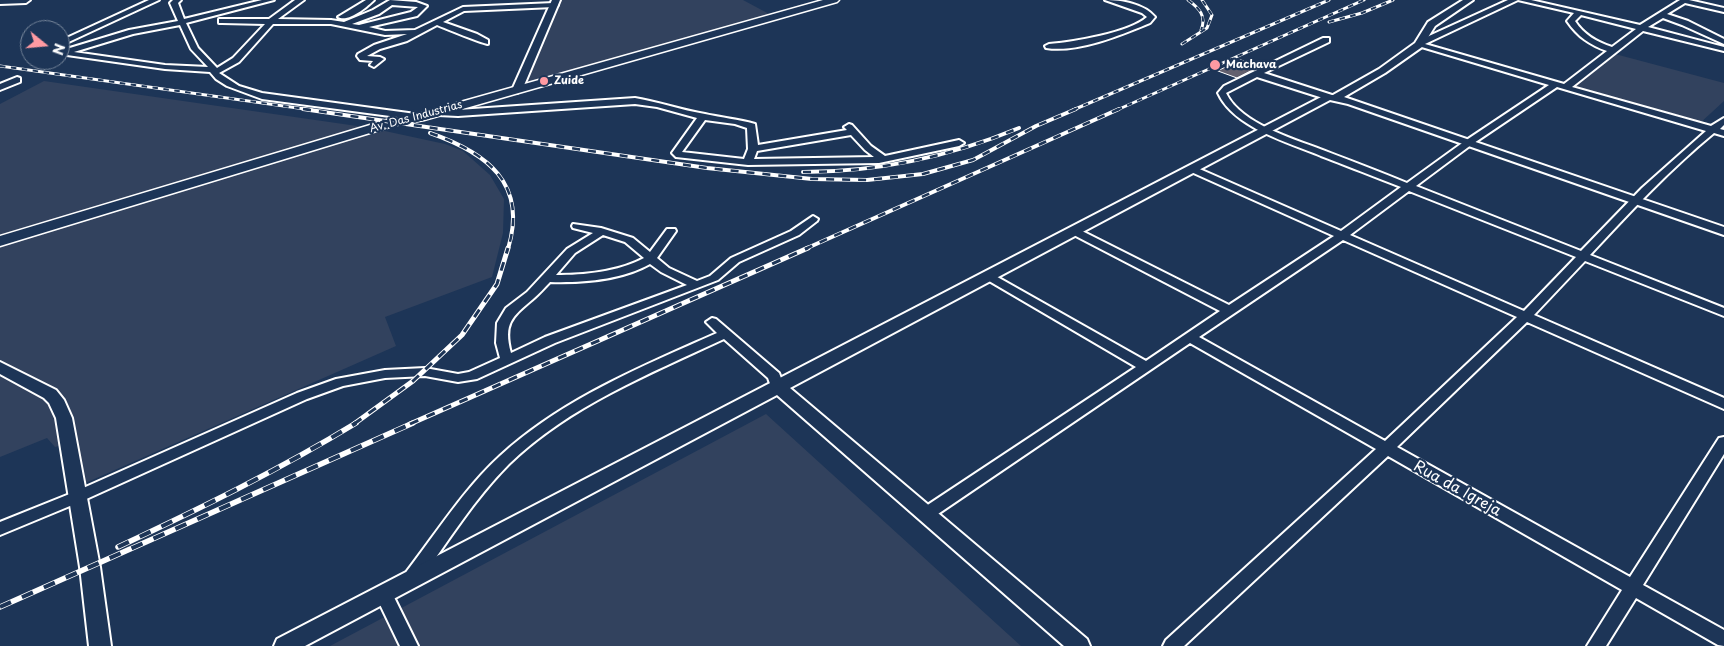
<!DOCTYPE html>
<style>
body{margin:0}
#map{position:relative;width:1724px;height:646px;overflow:hidden;background:#1d3557;font-family:"Playpen Sans",sans-serif}
canvas{display:block}
.north{position:absolute;left:20px;top:20px;width:50px;height:50px;box-sizing:border-box;background:#1d3557;border:1px solid #77869a;border-radius:50%;rotate:107deg;font-size:14px;font-weight:700;line-height:20px;text-align:center;color:#fff}
.north::after{content:'';display:block;margin:auto;width:18px;height:22px;background:#ff9aa2;clip-path:polygon(50% 0,100% 100%,50% 72%,0 100%)}
</style>
<div id="map">
<canvas width="1724" height="646"></canvas>
<div class="north">N</div>
</div>
<script>
const g = document.querySelector('canvas').getContext('2d');
g.lineJoin = 'round';
function paint(path, color) {
  g.fillStyle = color;
  g.fill(path, 'evenodd');
}
function trace(path, color, width, dash) {
  g.strokeStyle = color;
  g.lineWidth = width;
  g.lineCap = dash ? 'butt' : 'round';
  g.setLineDash(dash || []);
  g.stroke(path);
}
function label(font, color, halo, rows, align = 'center') {
  g.font = font + ' "Playpen Sans",sans-serif';
  g.lineWidth = 4.5;
  g.setLineDash([]);
  g.textBaseline = 'middle';
  g.strokeStyle = halo;
  g.fillStyle = color;
  for (const [text, x, y, turn = 0] of rows) {
    g.save();
    g.translate(x, y);
    g.rotate((+turn || 0) * Math.PI / 180);
    g.textAlign = isNaN(turn) ? turn : align;
    if (halo) g.strokeText(text, 0, 0);
    g.fillText(text, 0, 0);
    g.restore();
  }
}
const built = new Path2D(`
 M558,0h185l28,15 -234,67h-12z
 M1615,54l109,29v18l-25,23 -129,-38z
 M44,81l327,47 74,16 18,7 27,24 14,24 -1,34 -11,44 -107,40 11,29 -313,138 -10,-42 -18,5 -8,-9 -47,19v-353z
 M766,414l255,232h-691z`);
const building = new Path2D(`
 M1241,60l19,6 -23,12 -19,-7z`);
const minor = new Path2D(`
 M149,0h10l-99,46v-5z
 M173,0h8l-3,3 6,16 78,-19h12l-88,23 12,25 19,20 16,-10 32,-34 -43,-1h-3v-4h50l26,-19h9l-26,19 53,1 13,2 29,-12 17,-10 26,2 11,4 -10,10 -48,11 16,4 30,-1 48,-23 91,-4 4,2 -4,2 -90,4 -21,11 34,12 11,6v4c-4,0 -44,-16 -51,-19l-30,16 -27,8 -13,7 13,1 4,2 -10,8 -4,-2 3,-4 -13,-1 -3,-4 1,-2 16,-9 33,-11 -22,1 -54,-11h-58l-34,38 -20,11 20,13 23,7 161,22 1,2 -4,3 -158,-21 -35,-13 -11,-7 -6,-7 -45,-3 -105,-15v-3l69,-21 49,-9 -8,-18zM392,5l26,2 -7,5 -52,13 -7,-1 27,-10zM180,25l11,24 17,18 -43,-2 -91,-13 59,-18z
 M366,0h8c-7,7 -26,23 -36,17z
 M1105,0c17,0 39,4 50,17l-5,6c-29,12 -72,30 -104,25l-1,-2 4,-2c24,-2 80,-11 98,-27l-5,-4z
 M1508,0h23l109,25 40,-25h9l35,8v4l-39,-9 -18,11 21,7 36,18v5l-42,-19 -19,-7 -15,9 76,20v4l-81,-20 -71,56 139,39 13,-8v7l-4,4 4,1v6l-10,-3c-45,37 -84,79 -124,122l134,53v8l-139,-55 -51,54 190,83v11l-197,-87 -130,125 233,130 89,-139 5,-1v17l-81,131 81,45v16l-6,-1 -82,-47 -30,48h-19l35,-56 -234,-134 -204,190h-21l3,-6 210,-191 -186,-106 -258,175 -6,2 -6,-2 -2,-4 2,-4 216,-143 -152,-89 -2,-2 2,-2h8l154,87 74,-50 -150,-78 -1,-2 1,-2h8l151,76 105,-69 -145,-65v-4h6l146,64 60,-44c-27,-10 -53,-21 -80,-31 -33,-14 -87,-28 -103,-63l6,-7 99,-48h6v4l-65,31 68,22v4h-6l-69,-22 -31,16c15,32 72,47 102,59 26,10 53,20 79,31l58,-42 84,-56 -134,-40 3,-4zM1518,0l56,13 -7,8c11,16 23,24 40,30l-43,33 -139,-40zM1581,15l55,14 -24,18c-15,-5 -28,-12 -37,-26zM1557,87l149,44 -64,57 -61,63 -165,-65 55,-41zM1409,191l167,66 -52,54 -174,-76zM1343,240l174,77 -132,124 -186,-104z
 M17,77l3,1v4l-20,8v-6z
 M635,98c24,4 46,12 70,16 17,4 33,5 50,10l3,21 89,-15 -3,-3 5,-3 3,1 19,21 14,10 74,-16 5,3 -5,3 -80,17 -131,2 -72,-8 -4,-4 25,-35 -40,-11 -22,-3 -177,12 -20,-1 -4,-3 4,-3 20,1zM705,120l30,4 12,4 1,21 -4,10 -62,-7zM851,135l14,15 9,7 -120,2 3,-8z
 M813,216l5,3 -1,2 -18,14 -60,27 -21,18 -163,63 -78,36 -19,3 -33,-6 -40,2 -42,8 -36,13 -225,102 -82,34v-13l72,-29 225,-100 39,-14 49,-9 40,-2 33,6 11,-2 31,-14 -4,-15 1,-20 9,-15 21,-16 40,-43 26,-16 -20,-5 -1,-2 1,-2 28,4 32,10 17,14 17,-23h8l1,2 -19,27 12,10 28,13 13,-5 21,-18 60,-27zM603,235l22,7 19,16c-26,14 -60,17 -88,17l19,-22zM650,264l11,8 26,13 -142,52 -34,16c-8,-30 1,-36 22,-54 6,-5 11,-11 17,-17 31,1 72,-2 100,-18z
 M712,318l4,1 63,54 5,13 -2,3h-10l-4,-11 -44,-39c-75,35 -155,67 -215,125 -35,35 -61,78 -90,117l-6,2 -6,-2 -2,-5 2,-5c30,-39 57,-82 93,-115 62,-57 141,-89 217,-123l-11,-11z
 M384,587l6,2 28,57h-18l-25,-52 3,-5z`);
const tertiary = new Path2D(`
 M0,0h30l-4,3 -26,1z
 M552,0h8l-38,90 -5,3 -4,-1 -1,-2z
 M1463,0h10l-38,26 -13,21 -37,26 -41,24 380,130v8l-376,-131 -18,-4 -540,288 297,251 3,7h-26l-287,-251 -472,251h-31l3,-7 1048,-544h8l46,-26 36,-26 13,-21z
 M0,362l56,28 8,10 8,18 28,149 11,79h-22l-9,-79 -24,-149 -7,-15 -5,-5 -44,-24z`);
const secondary = new Path2D(`
 M823,0h16l-2,2 -413,118 -28,5 -396,121v-10l390,-117 28,-5z`);
const railFar3 = new Path2D(`
 M1188,0c11,8 19,16 13,30
 M1329,22l33,-9 31,-13
 M1182,44l25,-16 5,-13 -10,-15
 M0,66l312,44
 M1073,110l256,-110
 M1117,110l247,-110`);
const railFar2 = new Path2D(`
 M303,109l404,59 105,11 55,1 56,-6 50,-14 63,-34 40,-17
 M430,133c57,20 98,50 78,116
 M803,172c76,0 146,-15 216,-44
 M805,249l314,-140`);
const railFar1 = new Path2D(`
 M354,424l59,-43 49,-46 35,-51 11,-36
 M410,424l398,-176`);
const rail = new Path2D(`
 M118,547c81,-38 161,-77 238,-124
 M0,607l413,-184`);
const markers = [
 [1215,65,6,"#ff9aa2"],
 [544,81,5,"#ff9aa2"]
];
const farPoinames = [
 ["Machava",1226,65],
 ["Zuide",554,81]
];
const farStreetnames = [
 ["Av. Das Industrias",416,117,-15]
];
const nearStreetnames = [
 ["Rua da Igreja",1457,489,29]
];
paint(built, '#32425e');
paint(building, '#63606e');
trace(building, '#fff', 1);
trace(minor, '#fff', 4);
trace(tertiary, '#fff', 4);
trace(secondary, '#fff', 3);
paint(minor, '#1d3557');
paint(tertiary, '#1d3557');
paint(secondary, '#1d3557');
trace(railFar3, '#fff', 3);
trace(railFar2, '#fff', 4);
trace(railFar1, '#fff', 5);
trace(rail, '#fff', 5.5);
trace(railFar3, '#1d3557', 2, [5.5]);
trace(railFar2, '#1d3557', 2.5, [8]);
trace(railFar1, '#1d3557', 3, [9]);
trace(rail, '#1d3557', 4, [12]);
for (const [x, y, r, color] of markers) {
  const dot = new Path2D();
  dot.arc(x, y, r, 0, 2 * Math.PI);
  g.fillStyle = color;
  g.fill(dot);
  trace(dot, '#1d3557', 2);
}
label('bold 11px', '#fff', '#1d3557', farPoinames, 'left');
label('11px', '#fff', '#1d3557', farStreetnames);
label('15px', '#fff', '#1d3557', nearStreetnames);
</script>
